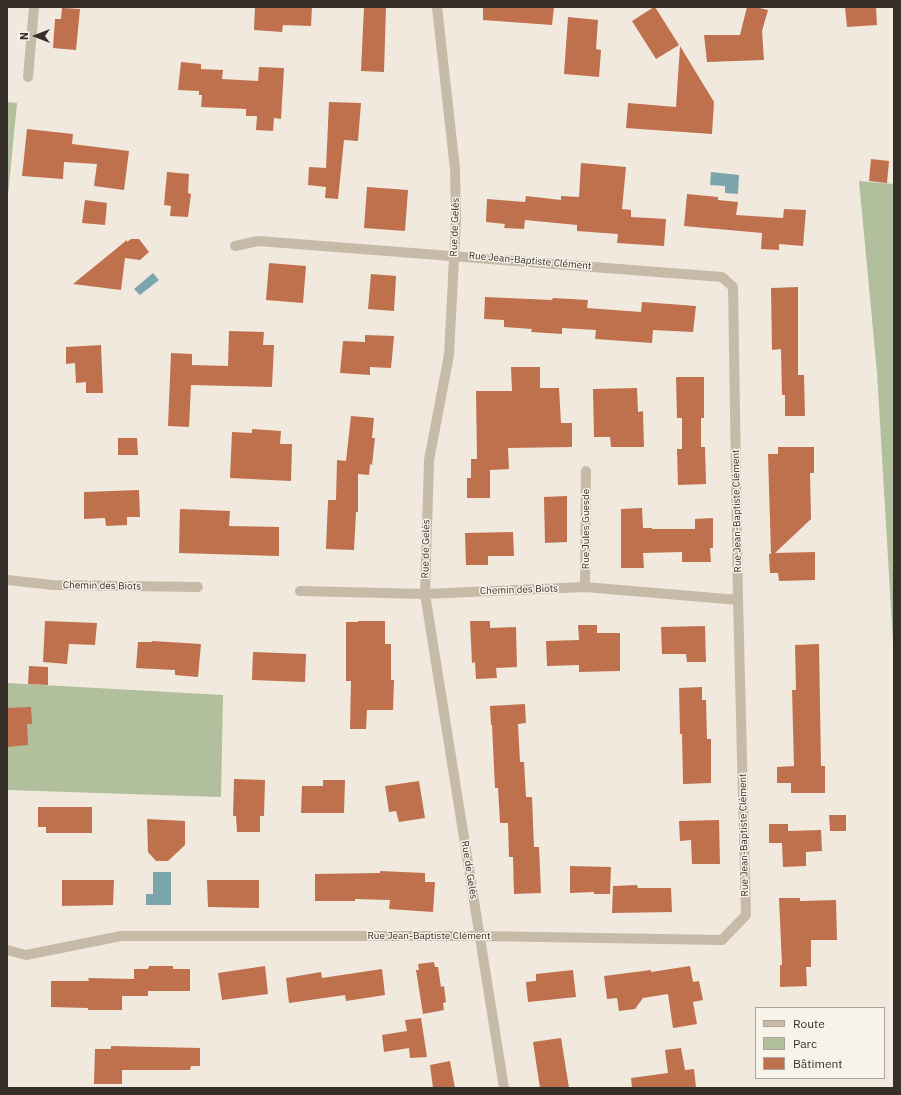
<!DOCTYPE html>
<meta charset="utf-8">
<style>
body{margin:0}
#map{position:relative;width:901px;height:1095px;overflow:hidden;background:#f1e9dd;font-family:"IBM Plex Sans",sans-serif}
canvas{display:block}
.frame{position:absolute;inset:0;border:8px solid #362e29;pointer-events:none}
.legend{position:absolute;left:755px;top:1007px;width:130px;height:72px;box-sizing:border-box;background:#f8f3e9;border:1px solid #aaa49c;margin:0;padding:5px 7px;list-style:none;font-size:12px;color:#362e29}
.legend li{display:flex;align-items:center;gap:8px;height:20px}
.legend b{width:20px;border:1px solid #aaa49c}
.north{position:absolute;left:16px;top:16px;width:40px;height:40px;-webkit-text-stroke:3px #f8f3e9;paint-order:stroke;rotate:270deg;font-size:11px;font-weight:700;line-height:16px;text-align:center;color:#362e29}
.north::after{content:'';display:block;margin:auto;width:14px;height:18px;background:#362e29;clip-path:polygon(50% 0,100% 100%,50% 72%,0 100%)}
</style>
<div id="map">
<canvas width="901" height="1095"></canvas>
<div class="frame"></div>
<ul class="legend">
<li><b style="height:5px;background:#c8baa9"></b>Route</li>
<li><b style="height:11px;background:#b1bf9d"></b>Parc</li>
<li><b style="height:11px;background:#bf714d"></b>Bâtiment</li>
</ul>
<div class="north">N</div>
</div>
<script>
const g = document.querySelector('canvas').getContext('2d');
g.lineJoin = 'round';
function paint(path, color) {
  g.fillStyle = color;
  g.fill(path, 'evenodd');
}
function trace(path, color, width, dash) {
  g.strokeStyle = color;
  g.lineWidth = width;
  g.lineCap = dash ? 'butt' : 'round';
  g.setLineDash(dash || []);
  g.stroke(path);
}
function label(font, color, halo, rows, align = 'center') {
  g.font = font + ' "IBM Plex Sans",sans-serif';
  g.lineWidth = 3;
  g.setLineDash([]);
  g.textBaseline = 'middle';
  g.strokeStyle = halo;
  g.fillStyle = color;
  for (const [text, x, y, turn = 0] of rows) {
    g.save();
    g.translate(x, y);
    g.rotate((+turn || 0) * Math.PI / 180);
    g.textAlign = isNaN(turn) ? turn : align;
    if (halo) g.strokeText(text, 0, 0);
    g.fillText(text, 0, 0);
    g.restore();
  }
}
const green = new Path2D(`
 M7,102l10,1 -10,103z
 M859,181l35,3v599l-1,-140 -16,-271z
 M7,683l216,12 -2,102 -214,-7z`);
const water = new Path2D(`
 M711,172l28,3 -1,19 -13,-1v-7l-15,-1z
 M153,273l6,7 -19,15 -6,-6z
 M153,872h18v33h-25v-11h7z`);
const building = new Path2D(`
 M255,7h57l-1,19 -28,-1 -1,7 -28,-2z
 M364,7h22l-2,65 -23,-1z
 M483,7h71l-2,18 -69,-5z
 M654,7h1l24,38 -23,14 -24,-38z
 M747,7h8l13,3 -6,21 2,29 -57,2 -3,-27h36z
 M845,7h31l1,18 -30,2z
 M62,8l18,1 -4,41 -23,-2 2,-29h6z
 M568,17l30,3 -2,29 5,1 -2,27 -35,-3z
 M680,46l34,56 -2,32 -86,-6 2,-25 48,4z
 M181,62l20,2v5l22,1 -1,9 36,2 1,-14 25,1 -3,51 -7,-1 -1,13 -17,-1 1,-14h-11v-7l-45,-2 1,-12h-3v-4l-21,-1z
 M329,102l32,1 -3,38 -14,-1 -6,59 -13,-1 1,-11 -18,-2 1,-18 17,1z
 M27,129l46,5 -1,10 57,7 -5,39 -30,-4 3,-22 -33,-2 -1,17 -41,-3z
 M871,159l18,2 -2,22 -18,-2z
 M581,163l45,4 -4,42 9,1v7l35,2 -2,27 -47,-3 1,-9 -41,-3v-6l-52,-5 -1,9 -20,-1 1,-4 -19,-2 1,-23 38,3 1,-6 35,4v-4l18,1z
 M167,172l22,2 -1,19 3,1 -3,23 -18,-1 1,-10 -7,-1z
 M367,187l41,3 -3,41 -41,-3z
 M687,194l31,3v3l20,2 -2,13 47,3 1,-9 22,1 -3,36 -24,-2v6l-18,-1 1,-16 -78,-7z
 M85,200l22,3 -2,22 -23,-2z
 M131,239h8l10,13 -9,8 -15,-2 -4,32 -48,-6 54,-44v2z
 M269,263l37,3 -3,37 -37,-3z
 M371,274l25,2 -2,35 -26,-2z
 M798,287v88h6l1,41h-20v-21h-3l-1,-46 -9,1 -1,-62z
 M485,297l67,3 1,-2 35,2 -1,8 54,4 1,-10 54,4 -3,26 -40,-2 -1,13 -57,-4 1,-9 -34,-2v6l-31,-2 1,-3 -28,-2v-7l-20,-1z
 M229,331l35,1 -1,13h11l-2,42 -81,-2 -2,42 -21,-1 3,-73 21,1v11l36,1z
 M365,335l29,1 -3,32 -21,-1v8l-30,-2 3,-32 22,1z
 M101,345l2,48h-17v-11l-10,1 -1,-20 -9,1v-17z
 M511,367h29v21h19l2,35h11v24l-64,1 1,21 -19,1v28h-23v-20h4v-19h6l-1,-68h36z
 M676,377h28v41h-3v29h4l1,37 -28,1 -1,-36h5v-31h-5z
 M637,388l1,24 5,-1 1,36h-33l-1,-10h-16l-1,-48z
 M351,416l23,2 -2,20h3l-3,27 -2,-1 -1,11 -11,-1v38h-2l-2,38 -28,-1 2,-49h8l1,-40 9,1z
 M252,429l29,2 -1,13h12l-1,37 -61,-3 2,-46 20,1z
 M118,438h19l1,17h-20z
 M778,447h36v26h-4l1,46 -36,34 40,-1v28l-36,1 -1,-8h-8l-1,-19h2l-3,-100h10z
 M139,490l1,27h-13v8l-21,1 -1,-8 -21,1v-27z
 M567,496v46l-22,1 -1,-46z
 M642,508l1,20h9v1h43v-10l18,-1v30h-3l1,14h-29v-10l-39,1 1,15h-23v-59z
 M180,509l50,2 -1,15 50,1v29l-100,-3z
 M513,532l1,24h-26v9h-22l-1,-32z
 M45,621l52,2 -2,22 -26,-1 -2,20 -24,-2z
 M358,621h27v23h6v36h3l-1,30h-26l-1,19h-16l1,-48h-5v-59h12z
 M470,621h20v7l26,-1 1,40 -21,1 1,10 -21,1 -1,-17 -3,1z
 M578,625h19v8h23v38l-41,1v-7l-32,1 -1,-25 33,-1z
 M705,626l1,36h-19l-1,-8h-24l-1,-27z
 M152,641l49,3 -3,33 -23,-2v-5l-39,-2 2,-26h14z
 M819,644l2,122h4v27h-34v-10h-14v-16l17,-1 -2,-76h4l-1,-45z
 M253,652l53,2 -1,28 -53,-2z
 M29,666l19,1v18l-20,-1z
 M702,687v13h4l1,39h4v44l-28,1 -1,-50h-2l-1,-46z
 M525,704l1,19 -8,1 2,38h4l2,35h6l2,50h5l2,46 -27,1 -1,-37h-4l-1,-34h-8l-2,-35h-3l-3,-63h-1l-1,-19z
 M31,707l1,17h-5l1,21 -21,2v-39z
 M234,779l31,1 -1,36h-4v16h-23l-1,-16h-3z
 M323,780h22l-1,33h-43l1,-27h21z
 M419,781l6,37 -26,4 -3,-11 -7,1 -4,-26z
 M38,807h54v26h-46v-6h-8z
 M829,815h17v16h-16z
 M147,819l38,2v24l-17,16h-12l-8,-9z
 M719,820l1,44h-28l-1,-24 -11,1 -1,-20z
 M769,824h19v7l33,-1 1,21 -16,1v14l-23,1 -1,-24h-13z
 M570,866l41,1 -1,27h-16v-2l-24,1z
 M380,871l45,2v9h10l-2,30 -44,-3 1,-9 -35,-1v2h-40v-27l65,-1z
 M62,880h52l-1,25 -51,1z
 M207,880h52v28l-51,-1z
 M637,885l1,3h33l1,24 -60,1 1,-27z
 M779,898h21v3l36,-1 1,40h-26v27h-5l1,19 -27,1v-22h2z
 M434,962l1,5h3l3,20 3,-1 2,16 -3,1 1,7 -21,4 -7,-44h3l-1,-6z
 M149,966h24v3h17v22h-42v5h-26v14h-34v-2l-37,-1v-26h38l-1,-3 46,1v-10h14z
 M265,966l3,28 -46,6 -4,-27z
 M690,966l3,16 6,-1 4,19 -10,2 4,22 -24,4 -5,-34 -25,4 -8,11 -16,2 -2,-13 -10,1 -3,-23 47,-6v2z
 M382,969l3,26 -39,6 -1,-6 -56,8 -3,-25 35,-6 1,6z
 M573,970l3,27 -48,5 -2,-20 10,-1v-7z
 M421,1018l6,39 -17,1 -1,-10 -25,4 -2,-17 25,-4 -2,-11z
 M561,1038l8,50h-29l-7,-46z
 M111,1046l89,2v18h-9l-1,4h-68v14h-28l1,-35h16z
 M681,1048l4,22 9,-1 2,19h-64l-1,-10 37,-5 -3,-23z
 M450,1061l5,27h-22l-3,-23z`);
const minor = new Path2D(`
 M437,7l18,162 1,51 -7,135 -20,105 -4,134 79,494
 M28,77l6,-70
 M7,580l46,5 145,2
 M585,587l1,-116
 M300,591l125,3 160,-7 153,13
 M7,950l19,5 95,-19h358l243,4 24,-25 -8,-315 -5,-313 -11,-10 -464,-36 -23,5`);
const streetNames = [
 ["Rue de Gelès",455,227,-88],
 ["Rue Jean-Baptiste Clément",530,261,5],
 ["Rue Jean-Baptiste Clément",737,511,-91],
 ["Rue Jules Guesde",586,529,-90],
 ["Rue de Gelès",426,549,-89],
 ["Chemin des Biots",102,586,1],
 ["Chemin des Biots",519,590,-2],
 ["Rue Jean-Baptiste Clément",744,835,-91],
 ["Rue de Gelès",469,870,81],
 ["Rue Jean-Baptiste Clément",429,936]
];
paint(green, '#b1bf9d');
paint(water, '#7da6ac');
paint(building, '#bf714d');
trace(minor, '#c8baa9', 10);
label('10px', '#362e29', '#f8f3e9', streetNames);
</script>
